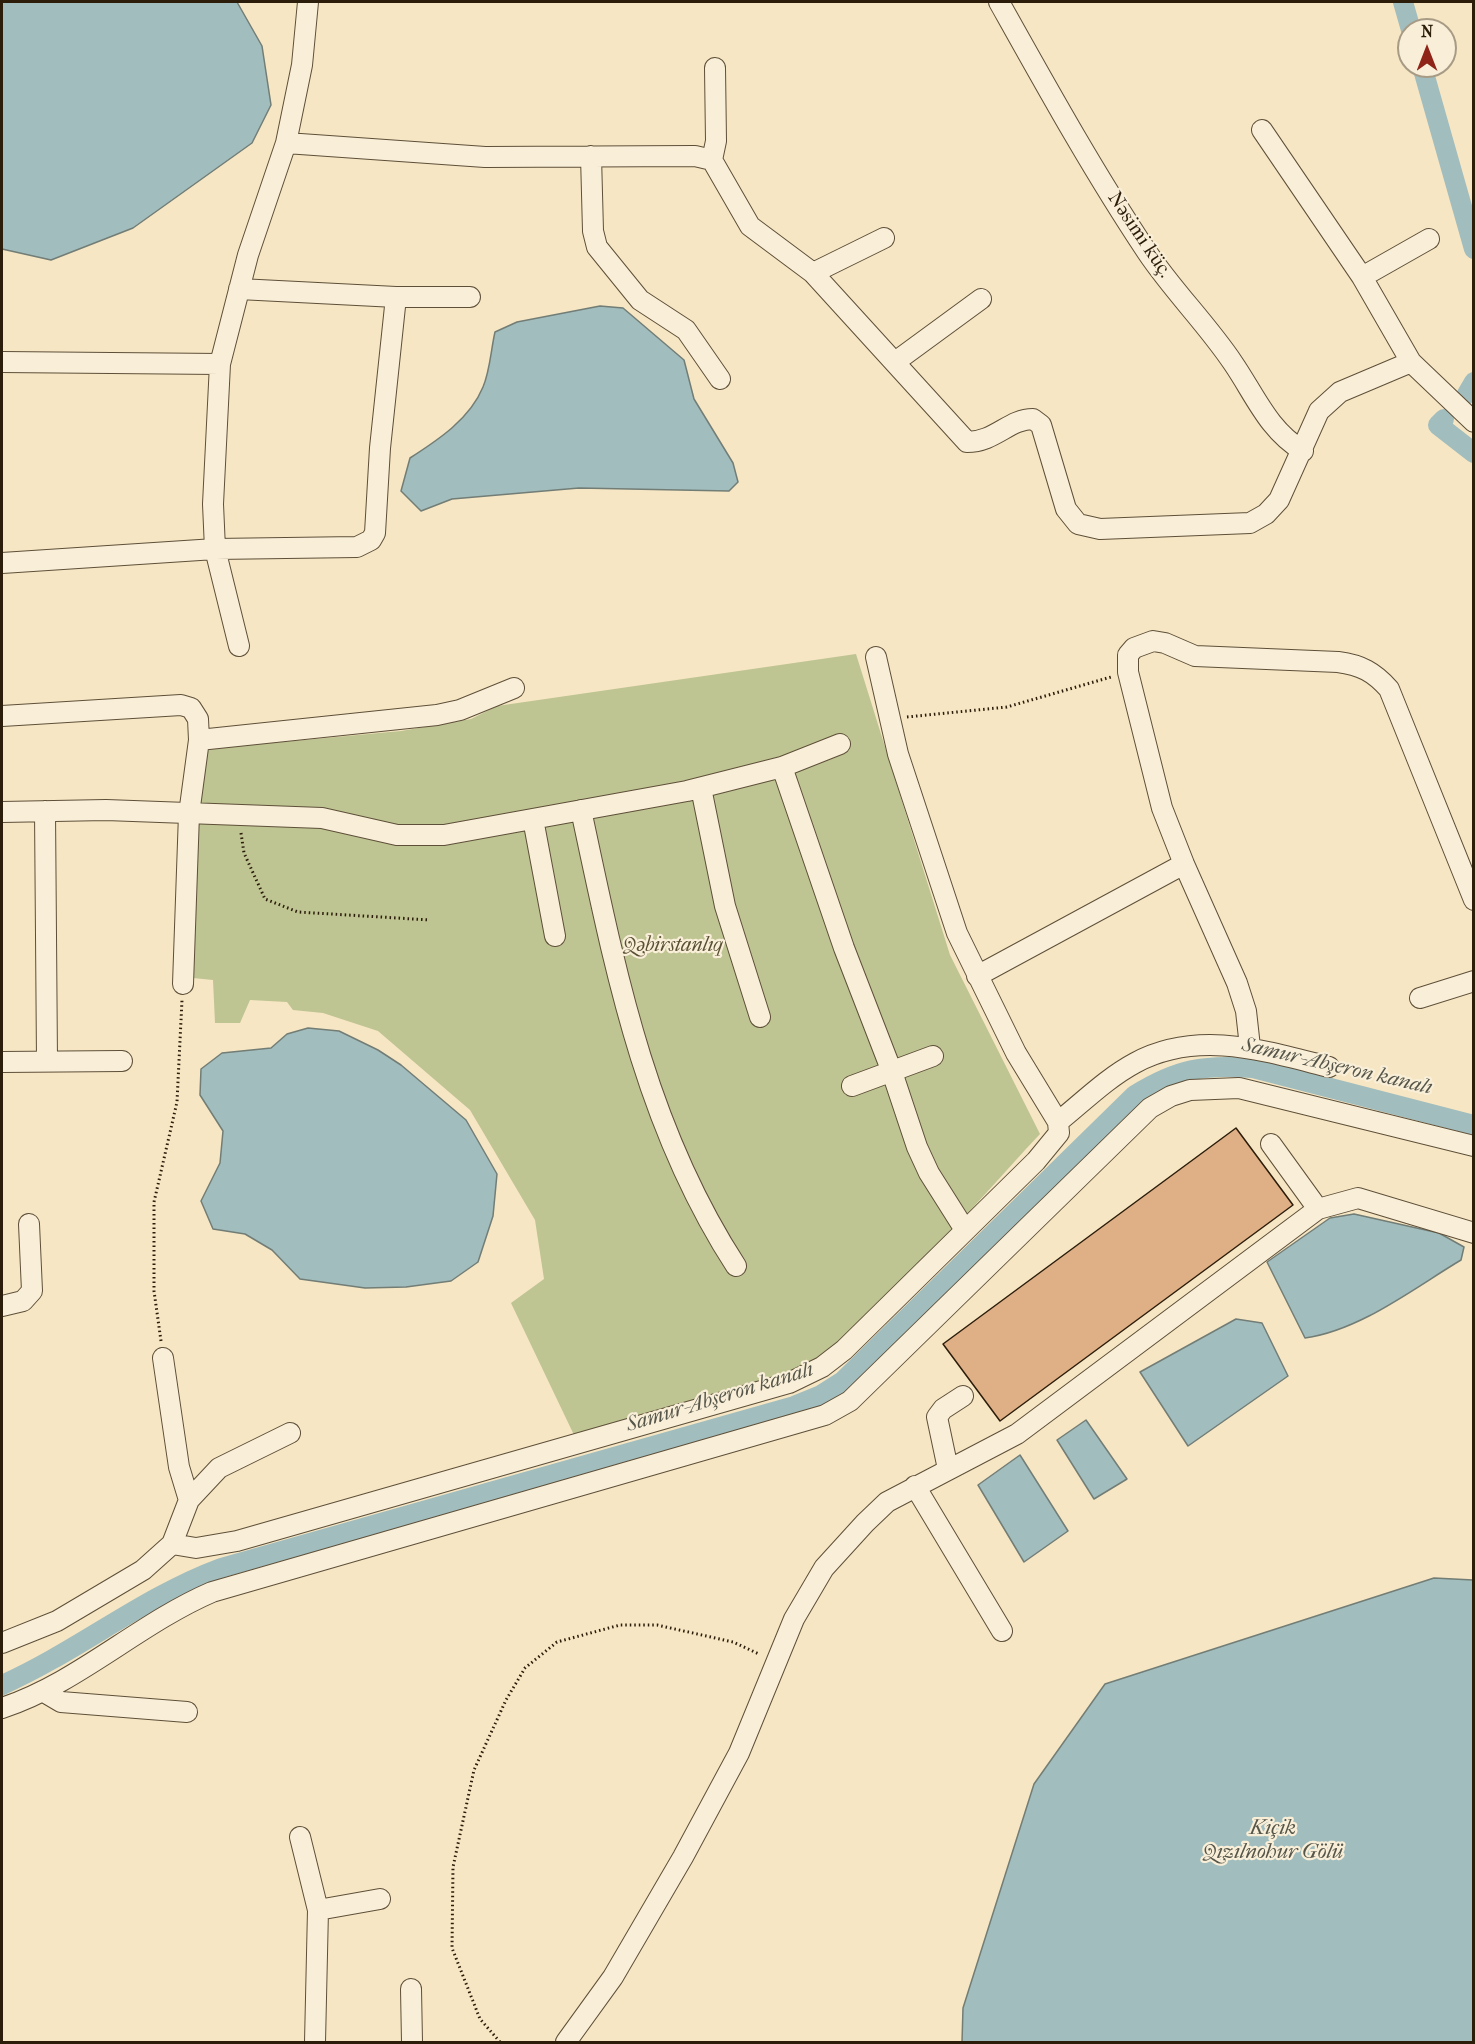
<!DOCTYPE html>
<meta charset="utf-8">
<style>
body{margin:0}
#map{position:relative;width:1475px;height:2044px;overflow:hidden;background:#f6e6c3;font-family:"IM FELL French Canon",serif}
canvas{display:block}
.frame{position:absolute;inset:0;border:3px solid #2c1d0b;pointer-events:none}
.north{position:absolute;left:1397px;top:18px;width:60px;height:60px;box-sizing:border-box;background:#f9efd8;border:2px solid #a79b86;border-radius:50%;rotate:0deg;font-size:16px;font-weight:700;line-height:24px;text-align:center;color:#2c1d0b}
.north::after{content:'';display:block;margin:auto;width:21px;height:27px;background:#8f2418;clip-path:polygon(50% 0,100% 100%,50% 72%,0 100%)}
</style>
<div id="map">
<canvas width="1475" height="2044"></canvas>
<div class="frame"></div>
<div class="north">N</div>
</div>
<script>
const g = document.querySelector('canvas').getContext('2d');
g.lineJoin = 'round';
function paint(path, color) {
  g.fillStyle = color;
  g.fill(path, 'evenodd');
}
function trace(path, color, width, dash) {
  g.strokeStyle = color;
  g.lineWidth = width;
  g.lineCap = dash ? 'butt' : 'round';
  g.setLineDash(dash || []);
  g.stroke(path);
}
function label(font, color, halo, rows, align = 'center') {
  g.font = font + ' "IM FELL French Canon",serif';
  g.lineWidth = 4.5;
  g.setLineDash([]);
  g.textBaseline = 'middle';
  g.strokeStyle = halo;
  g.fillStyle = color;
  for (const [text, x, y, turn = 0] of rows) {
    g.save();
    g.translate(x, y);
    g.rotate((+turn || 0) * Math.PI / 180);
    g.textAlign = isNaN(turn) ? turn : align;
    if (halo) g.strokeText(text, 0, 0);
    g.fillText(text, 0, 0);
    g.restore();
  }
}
const green = new Path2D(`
 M856,654l94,301 90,179c-75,80 -148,171 -236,236l-230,65 -63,-132 33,-24 -9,-59 -65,-110 -92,-79 -55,-18 -30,-3 -6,-8 -37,-2 -10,23h-25l-2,-43 -20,-2 3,-154 11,-75 194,-18 70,-12 26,-13z`);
const water = new Path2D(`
 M2,2h235l25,44 9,59 -19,38 -119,85 -82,32 -49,-11z
 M600,306l23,2 61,52 10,39 39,64 5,19 -9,9 -150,-3 -127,11 -31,12 -20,-20 9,-33c28,-18 60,-39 73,-71 7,-16 8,-38 12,-55l22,-10z
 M308,1028l31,3 39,19 23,15 65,55 31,54 -4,42 -15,46 -27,19 -45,6 -41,1 -65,-9 -28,-29 -27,-16 -32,-5 -12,-28 19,-38 3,-32 -23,-36 1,-26 21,-16 49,-5 16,-14z
 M1354,1214l85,19 25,14 -3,13c-47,28 -100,70 -156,78l-38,-76 63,-44z
 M1236,1319l26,4 26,53 -100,70 -48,-74z
 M1086,1420l41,59 -33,20 -37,-59z
 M1020,1455l48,76 -44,31 -46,-77z
 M1434,1578l39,2v462h-511l1,-34 71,-224 71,-100z`);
const canal = new Path2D(`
 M1403,2l8,28
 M1422,66l52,183
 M1467,394l7,-12
 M1444,419l-6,6 36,28
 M2,1685c76,-34 141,-88 219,-117l573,-162 27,-11 22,-14 292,-286c42,-26 69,-31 118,-27l221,57`);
const building = new Path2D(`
 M1236,1128l57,77 -293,216 -57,-77z`);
const path = new Path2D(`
 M907,717l100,-10 104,-30
 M241,833l3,20 21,46 33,13 132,8
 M161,1341l-7,-50v-89l23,-100 5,-102
 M500,2042l-20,-23 -28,-71 1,-81 21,-97 32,-70 19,-32 32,-26 63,-17h37l76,17 26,12`);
const minor = new Path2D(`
 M999,2c47,84 94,169 148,250 26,39 60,72 86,111 22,32 35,67 70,88
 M1262,130l100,147 49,85
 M286,143l199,14 210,-1 17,4 38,66 63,47 154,169c28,0 42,-23 66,-23l8,6 25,84 12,15 22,5 150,-6 16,-9 13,-14 40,-89 21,-19 71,-30 63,60
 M591,156l2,75 4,16 43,53 46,30 34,49
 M712,160l4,-19 -1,-73
 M813,273l71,-35
 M1362,277l67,-38
 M239,289l157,8h74
 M2,362l218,2
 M895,362l86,-63
 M2,563l213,-14 142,-2 14,-7 4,-7 5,-85 16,-151
 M239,646l-24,-97 -2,-45 7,-140 28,-109 38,-112 16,-78 6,-63
 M876,657l22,97 59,179 59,120 42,69c25,-20 49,-44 77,-59 63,-34 130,-12 194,4
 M2,716l179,-11 10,3 7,11 1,21 -10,74 -6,170
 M199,740l238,-25 23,-5 54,-22
 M782,767l62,181 48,124 25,75 12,26 36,57
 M701,788l24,118 35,111
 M581,810c34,159 64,316 155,456
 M45,811l2,250
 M2,812l104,-2 216,8 75,17h47l243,-44 95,-24 58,-23
 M533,819l22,117
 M977,976l207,-112
 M1420,998l54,-17
 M1250,1047l-4,-36 -9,-28 -53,-119 -22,-56 -34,-136v-17l6,-7 19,-7 12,2 30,13 143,6c23,3 36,10 51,27l85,211
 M2,1062l120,-1
 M852,1086l81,-30
 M1271,1144l47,65
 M2,1306l21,-5 9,-10 -3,-67
 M163,1358l16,109 10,33
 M948,1469l-11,-52 6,-8 20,-13
 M915,1486l87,145
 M172,1544l24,4 41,-7 552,-158 33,-16 22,-17 192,-189 23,-28 -1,-11
 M2,1643l55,-22 86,-51 29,-26 17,-44 30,-32 71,-35
 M44,1692l17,10 126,10
 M2,1708c76,-25 136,-84 210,-116l613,-177 25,-14 300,-293 21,-12 19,-6 49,-2 235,58
 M300,1837l18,73 -3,132
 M318,1910l62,-11
 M411,1989l1,53
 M566,2042l47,-65 70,-120 56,-104 55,-134 30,-51 41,-45 22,-21 130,-68 301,-225 40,-11 116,35`);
const streetNames = [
 ["Nəsimi küç.",1139,235,56]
];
const parkNames = [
 ["Qəbirstanlıq",673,946]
];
const waterNames = [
 ["Samur-Abşeron kanalı",1337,1067,13],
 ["Samur-Abşeron kanalı",720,1398,-17],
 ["Kiçik",1273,1829],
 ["Qızılnohur Gölü",1273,1853]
];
paint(green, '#bec492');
paint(water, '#a1bdbe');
trace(water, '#727d76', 1.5);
trace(canal, '#a1bdbe', 20);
paint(building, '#dfaf86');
trace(building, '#2c1d0b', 1.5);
trace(minor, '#5e4f39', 22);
trace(path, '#2c1d0b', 3, [1.5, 3]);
trace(minor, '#f9efd8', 20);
label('20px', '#2c1d0b', '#f9efd8', streetNames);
label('italic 20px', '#584f34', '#f9efd8', parkNames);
label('italic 21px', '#55554a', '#f9efd8', waterNames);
</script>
